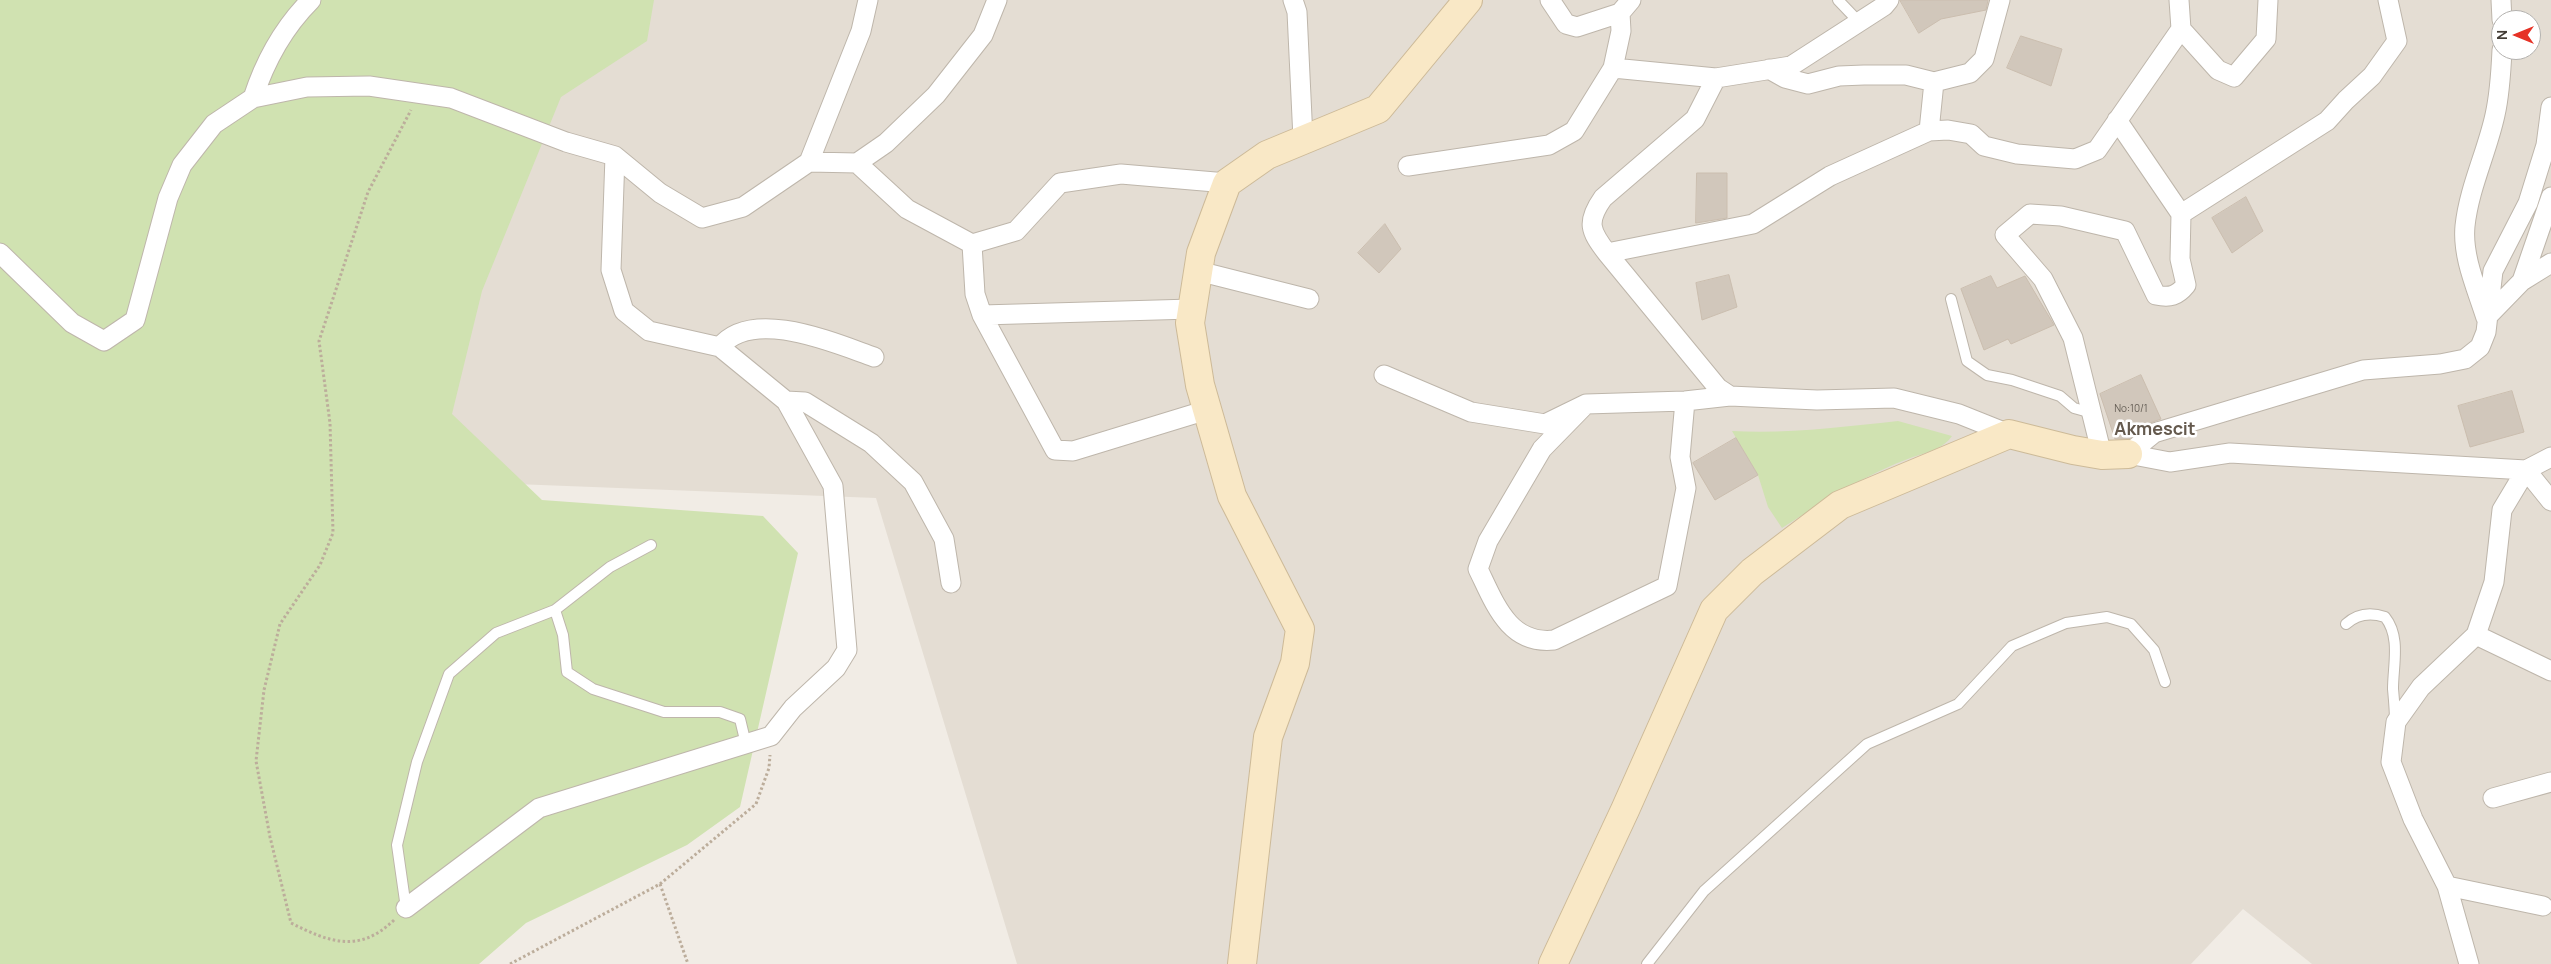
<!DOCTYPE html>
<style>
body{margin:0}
#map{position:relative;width:2551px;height:964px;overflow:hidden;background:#f1ece5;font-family:Manrope,sans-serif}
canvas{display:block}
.north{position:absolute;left:2491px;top:10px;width:50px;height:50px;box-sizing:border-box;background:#fff;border:1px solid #b3b1ae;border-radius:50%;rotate:270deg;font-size:14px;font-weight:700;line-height:20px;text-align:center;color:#423c35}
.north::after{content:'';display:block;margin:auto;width:18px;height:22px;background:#e63226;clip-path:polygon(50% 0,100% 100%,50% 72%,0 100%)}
</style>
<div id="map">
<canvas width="2551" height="964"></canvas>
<div class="north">N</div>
</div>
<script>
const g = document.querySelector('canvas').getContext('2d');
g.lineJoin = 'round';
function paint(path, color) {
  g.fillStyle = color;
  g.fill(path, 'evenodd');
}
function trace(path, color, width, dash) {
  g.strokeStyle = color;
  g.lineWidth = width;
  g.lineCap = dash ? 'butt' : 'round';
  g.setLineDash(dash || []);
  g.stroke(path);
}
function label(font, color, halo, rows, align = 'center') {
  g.font = font + ' Manrope,sans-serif';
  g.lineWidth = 5;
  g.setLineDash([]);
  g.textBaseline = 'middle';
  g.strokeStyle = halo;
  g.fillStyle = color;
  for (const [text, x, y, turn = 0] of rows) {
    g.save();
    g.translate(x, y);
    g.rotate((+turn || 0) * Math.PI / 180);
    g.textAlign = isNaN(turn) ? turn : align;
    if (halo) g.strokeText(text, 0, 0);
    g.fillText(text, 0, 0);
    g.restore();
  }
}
const residential = new Path2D(`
 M0,0h2551v964h-239l-69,-55 -52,55h-1174l-141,-466 -876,-34zM2501,20h30v30h-30z`);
const green = new Path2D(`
 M0,0h654l-7,41 -86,56 -79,194 -30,123 90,86 221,16 35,37 -58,254 -53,38 -161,78 -47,41h-479z
 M1898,421l54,15c-9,13 -24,16 -39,21 -47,17 -89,44 -131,71l-14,-21 -10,-32 -26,-44c55,3 110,-4 166,-10z`);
const building = new Path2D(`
 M1900,0h88l-2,10 -45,9 -22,14z
 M2021,36l41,13 -11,37 -44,-18z
 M1697,173h30v45l-31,5z
 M2246,197l17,34 -31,22 -20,-35z
 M1385,224l16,25 -22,24 -21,-20z
 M1729,275l8,32 -35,13 -6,-37z
 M1991,276l6,12 28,-12 29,49 -43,19 -3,-5 -24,11 -23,-61z
 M2141,375l20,44 -14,5 -18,15h-14l-15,-45z
 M2512,391l12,41 -54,15 -12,-41z
 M1736,438l22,37 -43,25 -22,-37z`);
const path = new Path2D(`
 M660,884l28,80
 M394,920c-35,34 -65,22 -103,3l-21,-86 -14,-76 8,-71 16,-66 40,-59 13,-32 -3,-110 -11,-82 49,-149 43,-82
 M510,964l150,-80 96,-80 13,-36 1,-13`);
const lane = new Path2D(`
 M1838,0l21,22
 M1951,299l16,62 20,14 25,5 48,16 14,12 18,5
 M555,610l8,25 4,37 26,17 71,23h56l20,7 6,25
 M2346,624c11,-10 24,-12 39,-7 16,20 8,48 8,72 1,11 2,21 2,32
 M406,908l-9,-63 20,-83 32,-88 47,-41 59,-23 55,-43 41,-22
 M1647,964l57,-73 163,-147 91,-40 54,-58 54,-23 41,-6 24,7 23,26 11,32`);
const street = new Path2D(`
 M1293,0l4,12 6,127
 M1550,0l16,24 11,3 43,-14 11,-13
 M1889,0l-5,6 -93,60 -75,12 -21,41 -92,79c-17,24 -13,33 4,55l111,135 12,8 87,4 77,-2 65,16 50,20
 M2179,0l2,29 37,41 16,7 32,-38 2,-39
 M2501,0l1,20
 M2502,50c-1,22 -2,43 -7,65 -8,37 -26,73 -30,111 -3,31 12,63 21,92l36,-37 29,-84
 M1613,68l103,10
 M1769,69l16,9 23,6 31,-8 25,-1h42l28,7 36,-9 14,-14 16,-59
 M253,98c12,-37 30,-70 58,-98
 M2117,120l64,94
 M1929,131l19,-1 23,4 13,12 33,8 58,5 22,-9 84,-121
 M809,162l52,-131 7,-31
 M857,163l50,46 65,35 44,-13 44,-48 61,-9 106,9
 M1408,166l141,-21 25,-14 39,-63 8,-37 -1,-18
 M972,244l3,50 7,21 73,135 18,1 134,-41
 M0,253l72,70 32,18 31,-21 33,-122 14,-33 32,-41 39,-26 54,-11 62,-1 82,12 115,44 49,14 45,37 42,25 41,-11 66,-45 48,1 29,-20 50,-48 47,-60 14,-35
 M1607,253l146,-29 77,-48 99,-45 5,-49
 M1198,271l111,28
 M2522,281l29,-18
 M982,315l210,-6
 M720,347c32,-40 114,-4 154,10
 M1384,375l87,37 74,12 41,-20 99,-3 45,-5
 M786,401l19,1 66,41 42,39 31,57 7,44
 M1586,404l-44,45 -54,92 -10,28c17,35 31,76 76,71l113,-54 19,-98 -6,-31 5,-56
 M2128,454l26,-21 209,-63 77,-6 25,-5 15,-12 6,-15 7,-61 35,-68 18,-58 5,-38
 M2128,454l42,8 60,-9 296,17 25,31
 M2102,455l-29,-117 -30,-59 -38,-44 25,-21 31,2 64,15 31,64c14,3 21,1 30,-10l-6,-26 1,-45 146,-93 19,-21 26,-24 25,-35 -9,-41
 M2476,635l75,36
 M2493,798l58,-16
 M2447,886l96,20
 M406,908l133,-100 232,-72 22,-28 43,-40 11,-18 -14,-164 -47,-85 -66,-54 -71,-16 -25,-20 -13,-41 4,-114
 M2469,964l-22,-78 -34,-67 -22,-57 5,-40 25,-35 55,-52 18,-53 8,-72 24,-40 25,-13`);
const secondary = new Path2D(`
 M1242,964l26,-227 27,-74 5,-34 -68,-133 -32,-111 -10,-62 11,-70 26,-70 40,-28 111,-46 90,-109
 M1553,964l72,-154 89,-200 38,-38 88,-67 169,-71 64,16 29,5 26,-1`);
const numberNames = [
 ["No:10/1",2131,409]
];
const districtNames = [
 ["Akmescit",2155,430]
];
paint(residential, '#e4ddd3');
paint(green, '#d0e2b1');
paint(building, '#d1c7bb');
trace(building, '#cbbeaf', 1);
trace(lane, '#beb6ab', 12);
trace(street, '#beb6ab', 21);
trace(secondary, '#cdba98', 30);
trace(path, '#bcad9b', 3, [2.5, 2.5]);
trace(lane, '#fff', 10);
trace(street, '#fff', 19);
trace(secondary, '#f9e8c6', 28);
label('10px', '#665f56', null, numberNames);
label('bold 18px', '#64594d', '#fff', districtNames);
</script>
